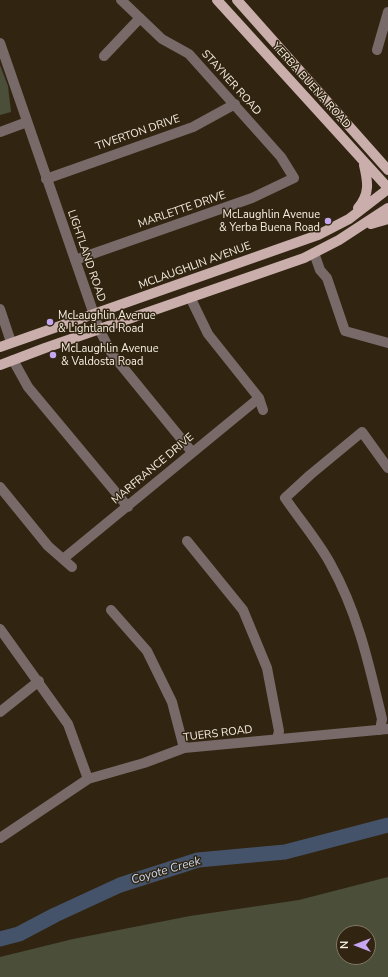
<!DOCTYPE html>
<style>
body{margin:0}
#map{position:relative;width:388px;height:977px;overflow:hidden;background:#312511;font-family:"Nunito Sans",sans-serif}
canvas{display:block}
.north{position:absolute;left:336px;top:925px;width:40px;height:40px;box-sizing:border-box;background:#312511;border:1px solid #807564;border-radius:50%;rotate:270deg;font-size:11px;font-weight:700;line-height:16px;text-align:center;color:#f6eee1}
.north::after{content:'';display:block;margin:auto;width:14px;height:18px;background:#c6a6f0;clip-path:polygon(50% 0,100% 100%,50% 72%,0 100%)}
</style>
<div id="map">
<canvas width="388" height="977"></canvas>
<div class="north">N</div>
</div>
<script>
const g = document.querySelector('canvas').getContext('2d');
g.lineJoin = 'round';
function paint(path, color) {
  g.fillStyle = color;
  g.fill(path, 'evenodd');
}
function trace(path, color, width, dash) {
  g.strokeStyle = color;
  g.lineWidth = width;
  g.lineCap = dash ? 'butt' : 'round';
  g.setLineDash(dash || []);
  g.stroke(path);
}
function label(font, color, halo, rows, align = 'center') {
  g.font = font + ' "Nunito Sans",sans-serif';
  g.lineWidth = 3;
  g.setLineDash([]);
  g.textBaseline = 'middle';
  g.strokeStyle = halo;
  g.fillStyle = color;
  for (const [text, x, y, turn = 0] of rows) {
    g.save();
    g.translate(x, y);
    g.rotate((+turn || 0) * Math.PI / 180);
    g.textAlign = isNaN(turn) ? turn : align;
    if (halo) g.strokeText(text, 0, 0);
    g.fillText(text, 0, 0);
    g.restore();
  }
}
const green = new Path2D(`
 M0,65l8,21 3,26 -11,3z
 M388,877v100h-388v-20l73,-18 117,-23 109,-16zM344,933h24v24h-24z`);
const river = new Path2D(`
 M0,939l19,-5 36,-19 65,-30 78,-25 87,-8 103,-27`);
const minor = new Path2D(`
 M0,43l99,286 13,25 80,98
 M377,50l11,-38
 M104,56l36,-38
 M0,132l27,-10
 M46,179l147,-52 42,-23
 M314,253l6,17 7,8 18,53 43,12
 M75,260l177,-62 42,-20 -13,-21 -92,-103 -27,-15 -41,-39
 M190,297l18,37 51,64 4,12
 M0,309l11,33
 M13,360l15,27 100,120
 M0,487l48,59 24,21
 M187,541l56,69 24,58 12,63 -2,8
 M63,559l196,-161
 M111,610l36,41 25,51 12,46
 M0,629l68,95 20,55
 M0,712l39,-31
 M380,730l2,-11c-13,-55 -24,-106 -52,-156 -12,-22 -30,-43 -45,-65l25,-23 52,-43 26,36
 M0,838l88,-59 56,-16 40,-15 204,-19`);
const major = new Path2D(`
 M217,0l171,188
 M237,0l151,170
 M358,208c12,-14 10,-26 6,-43
 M371,224l17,-5
 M0,347l318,-112 31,-16 39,-30
 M0,365l45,-17 259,-90 35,-18 49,-32`);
const markers = [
 [328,221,4,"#c6a6f0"],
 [50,322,4,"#c6a6f0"],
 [53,355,4,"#c6a6f0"]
];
const streetNames = [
 ["STAYNER ROAD",231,83,48],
 ["YERBA BUENA ROAD",311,86,48],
 ["TIVERTON DRIVE",138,133,-19],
 ["MARLETTE DRIVE",182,210,-19],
 ["LIGHTLAND ROAD",86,256,71],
 ["MCLAUGHLIN AVENUE",195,266,-20],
 ["MARFRANCE DRIVE",153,469,-40],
 ["TUERS ROAD",218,734,-7]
];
const poiNames = [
 ["McLaughlin Avenue",320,215,"right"],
 ["& Yerba Buena Road",320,228,"right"],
 ["McLaughlin Avenue",58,316],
 ["& Lightland Road",58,329],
 ["McLaughlin Avenue",61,349],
 ["& Valdosta Road",61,362]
];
const waterNames = [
 ["Coyote Creek",166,871,-16]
];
paint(green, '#4b4e39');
trace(river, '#45536a', 15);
trace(minor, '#786a69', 10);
trace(major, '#c9aeab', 10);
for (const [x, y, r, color] of markers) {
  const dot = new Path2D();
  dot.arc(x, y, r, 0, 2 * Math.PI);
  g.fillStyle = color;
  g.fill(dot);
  trace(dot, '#312511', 1.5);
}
label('11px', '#f6eee1', '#312511', streetNames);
label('11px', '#f6eee1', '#312511', poiNames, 'left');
label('italic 12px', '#c8daf6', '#312511', waterNames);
</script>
